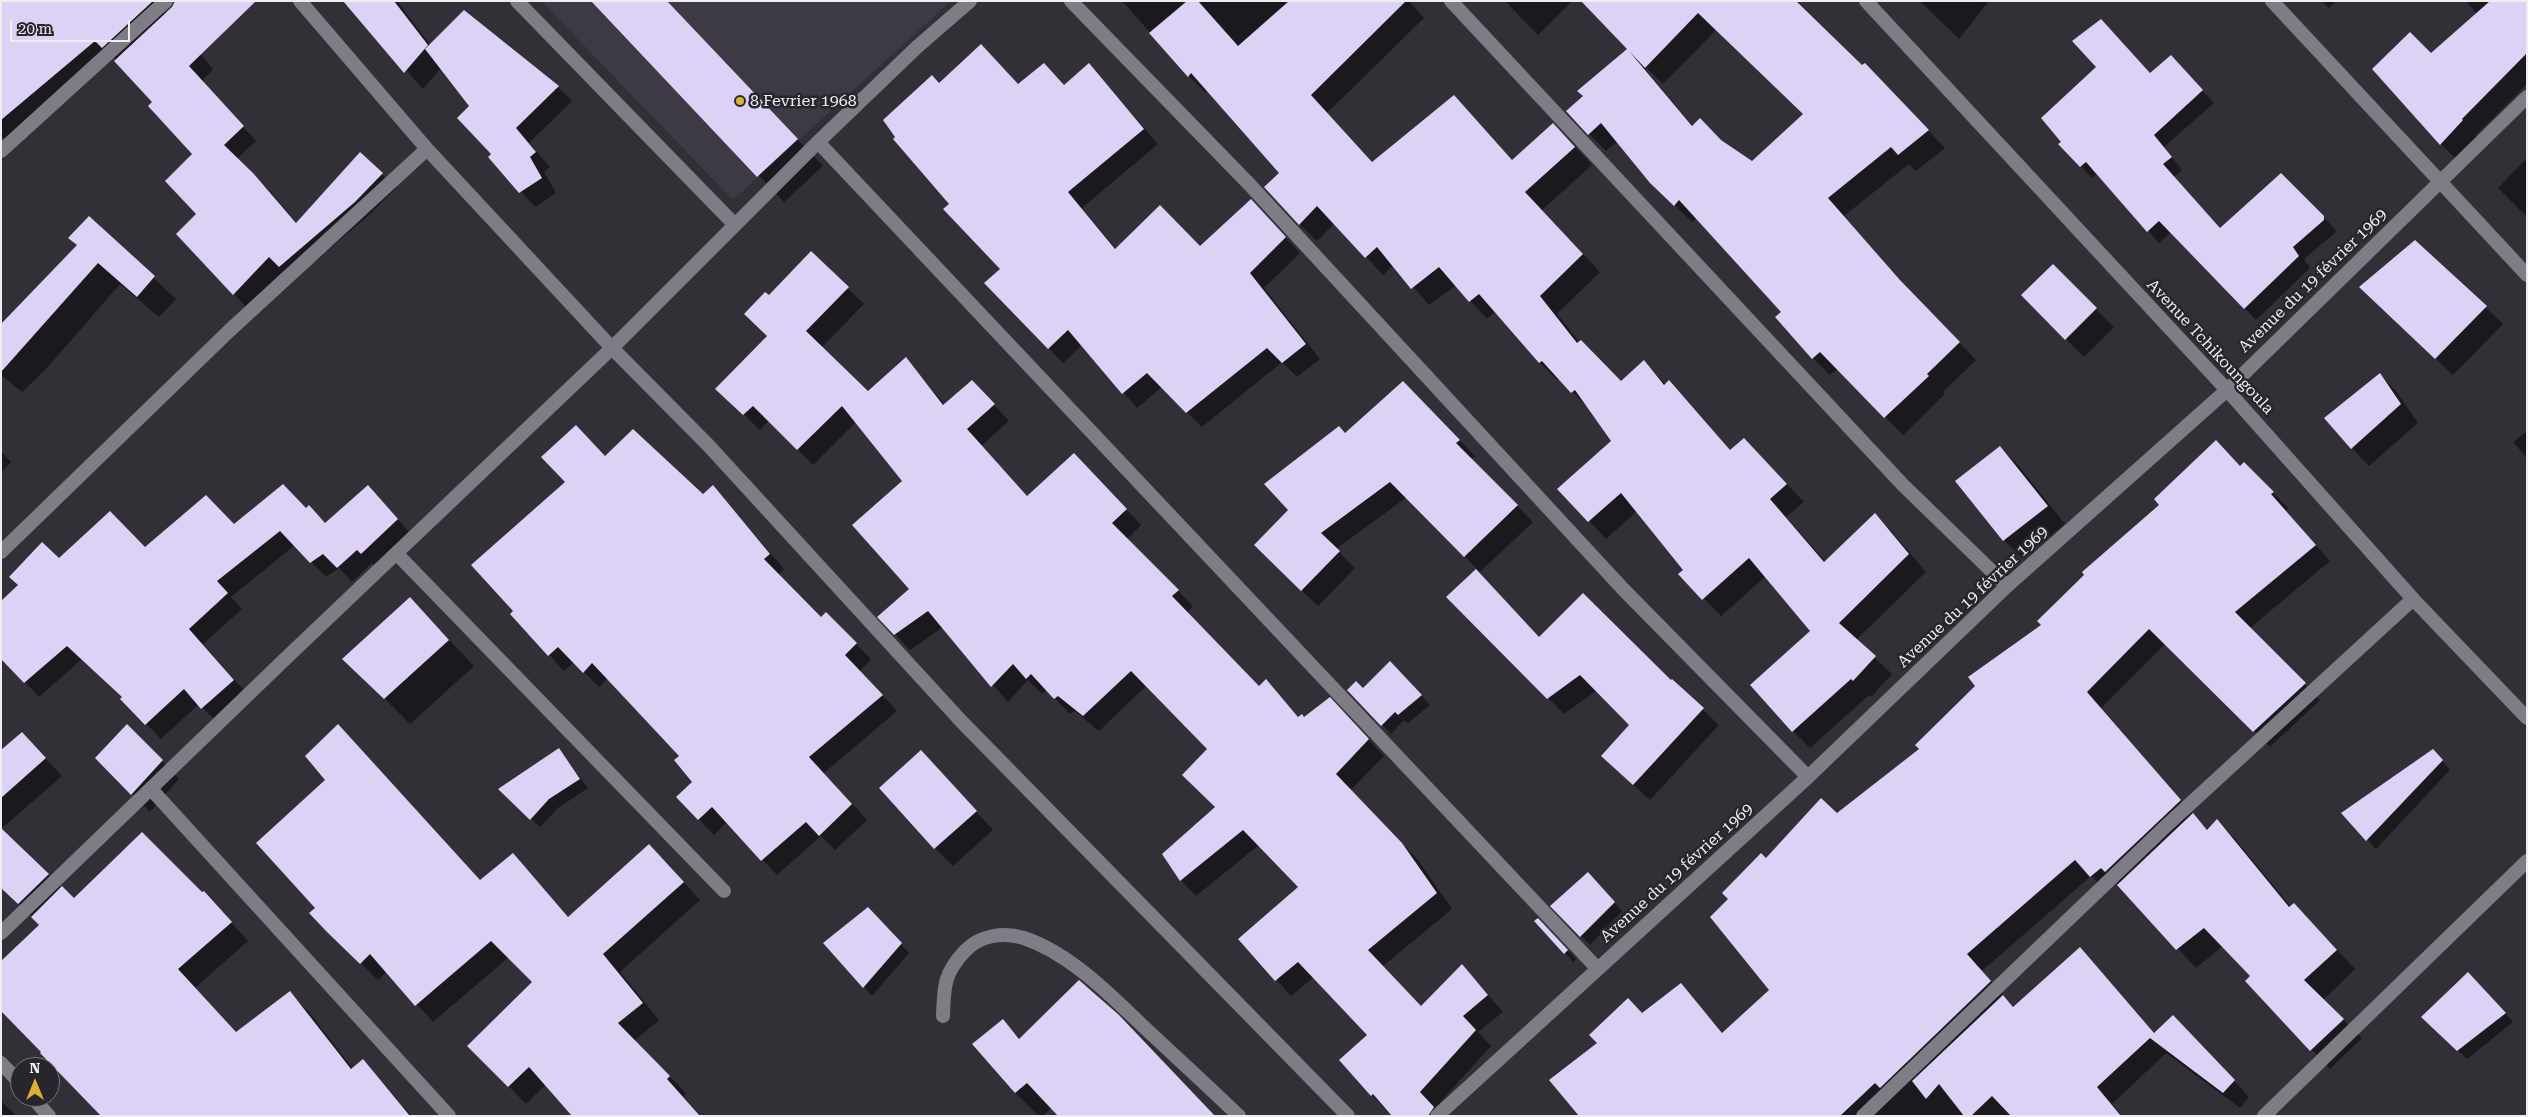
<!DOCTYPE html>
<meta charset="utf-8">
<style>
body{margin:0}
#map{position:relative;width:2528px;height:1117px;overflow:hidden;background:#323037;font-family:"Roboto Serif",serif}
canvas{display:block}
.frame{position:absolute;inset:0;border:2px solid #eeedf1;pointer-events:none}
.north{position:absolute;left:10px;top:1057px;width:50px;height:50px;box-sizing:border-box;background:#28262d;border:1px solid #77767b;border-radius:50%;rotate:0deg;font-size:14px;font-weight:700;line-height:20px;text-align:center;color:#eeedf1}
.north::after{content:'';display:block;margin:auto;width:18px;height:22px;background:#dbb233;clip-path:polygon(50% 0,100% 100%,50% 72%,0 100%)}
.scale{position:absolute;left:10px;top:20px;width:120px;height:22px;box-sizing:border-box;border:2px solid #eeedf1;border-top:0;padding-left:6px;font-size:15px;line-height:18px;white-space:nowrap;color:#eeedf1;-webkit-text-stroke:4px #28262d;paint-order:stroke}
</style>
<div id="map">
<canvas width="2528" height="1117"></canvas>
<div class="frame"></div>
<div class="north">N</div>
<div class="scale">20 m</div>
</div>
<script>
const g = document.querySelector('canvas').getContext('2d');
g.lineJoin = 'round';
function paint(path, color) {
  g.fillStyle = color;
  g.fill(path, 'evenodd');
}
function trace(path, color, width, dash) {
  g.strokeStyle = color;
  g.lineWidth = width;
  g.lineCap = dash ? 'butt' : 'round';
  g.setLineDash(dash || []);
  g.stroke(path);
}
function label(font, color, halo, rows, align = 'center') {
  g.font = font + ' "Roboto Serif",serif';
  g.lineWidth = 5;
  g.setLineDash([]);
  g.textBaseline = 'middle';
  g.strokeStyle = halo;
  g.fillStyle = color;
  for (const [text, x, y, turn = 0] of rows) {
    g.save();
    g.translate(x, y);
    g.rotate((+turn || 0) * Math.PI / 180);
    g.textAlign = isNaN(turn) ? turn : align;
    if (halo) g.strokeText(text, 0, 0);
    g.fillText(text, 0, 0);
    g.restore();
  }
}
const built = new Path2D(`
 M541,1h410l-218,199z`);
const shadow = new Path2D(`
 M1,1h155l57,68 -11,12 54,60 -19,18 30,29 30,35 63,-69 36,34 -27,27 -76,65 -9,-10 -37,38 -69,-74 20,-20 -5,-60 -40,-52 -41,-46 -103,88 -8,-8z
 M358,1h39l34,45 127,41 14,14 -43,42 21,24 -6,5 12,21 -21,14 -45,-50 3,-3 -22,-48 -30,-38 -18,21 -71,-80z
 M1122,1h287l15,17 -97,95 46,50 140,-2 57,-19 22,23 -50,45 58,62 -43,42 23,29 41,39 23,-20 22,23 3,-3 17,17 45,52 30,6 43,45 -18,15 40,45 49,-47 17,17 34,40 -70,68 36,34 -21,23 -2,-2 -59,53 -17,-17 19,-100 -46,-55 -45,40 -41,-42 5,-3 -48,-60 -31,28 -47,-50 54,-47 -23,-32 -31,-32 -2,2 -17,-17 -44,-52 -9,8 -31,-34 -27,20 -35,-40 -11,10 -48,-52 -18,18 -18,-17 -18,-51 -72,-82 -3,2 -17,-17z
 M1505,1h67l-34,34z
 M1583,1h211l68,66 20,15 63,66 -29,23 -7,-7 -65,52 73,83 59,61 -33,32 2,2 -42,41 -65,-66 -8,6 -17,-17 -30,-46 -86,-94 -5,4 -41,-40 -33,-41 -12,10 -17,-17 -4,-38 44,-47zM1716,30l89,85 -53,48 -32,-22 -27,-15 -48,-57 2,-1 16,16z
 M1920,1h69l-30,38z
 M2322,1h14l-7,7z
 M2466,1h61v83l-51,51 2,2 -22,22 -15,-15 -10,-89 47,-40z
 M623,33l83,11 117,122 -39,36z
 M1089,65l69,79 -76,64 34,41 84,-2 65,-32 35,38 -36,35 56,71 -23,18 -15,-15 -80,65 -40,-40 -25,21 -55,-63 -19,18 -77,-80 16,-14 -52,-65 -11,-120 126,2z
 M2182,69l32,34 -50,44 18,23 -8,7 46,52 61,-55 54,55 1,3 -32,27 6,9 -54,52 -85,-88 -12,11 -61,-70 -6,5 -32,-34 90,-70z
 M2527,158v59l-29,-29z
 M89,217l87,82 -17,18 -39,-33 -73,84 -25,24 -21,-17v-53l2,2 75,-78z
 M2415,242l88,82 -50,51 -76,-72z
 M811,253l53,51 -43,44 47,44 38,-33 39,46 42,-8 22,24 -28,25 46,51 62,-27 52,55 -14,14 66,67 -6,7 72,74 7,-6 33,36 46,-3 39,42 -33,34 67,70 34,49 -69,57 38,42 41,-43 41,47 -25,20 13,14 -56,62 6,8h-47l-7,-5 -15,-16 -4,-60 -54,-58 -23,19 -51,-57 60,-52 -41,-42 -63,51 -15,-16 36,-72 -8,-59 -62,-64 -48,46 -24,-20 -5,3 -23,-24 -5,4 -14,-14 -20,22 -65,-75 -33,23 -15,-16 16,-45 -7,-108 -48,-59 -43,43 -44,-45 -9,10 -27,-26 35,-68 1,-39z
 M2053,266l61,61 -30,30 -62,-62z
 M2379,374l18,18 21,31 -49,43 -17,-18z
 M1418,398l57,58 -4,3 62,63 -53,50 -73,-75 -71,52 19,19 -37,38 -47,-45 19,-51 55,-76z
 M2527,431v27l-14,-16z
 M2000,447l18,18 47,59 -43,34 -18,-18 -47,-58z
 M1,451l10,11 -10,10z
 M605,457l97,38 11,-8 71,82 -6,6 43,43 5,-4 45,45 -11,12 37,40 -73,62 43,47 -32,30 -14,-14 -44,39 -50,-53 -13,13 -36,-38 16,-15 -13,-26 -73,-78 -9,9 -25,-25 -10,9 -52,-57z
 M2244,464l44,44 -2,3 44,50 -80,67 70,72 -50,47 -104,-104 -65,65 94,109 13,13 9,-9 19,19 55,67 3,-3 61,65 -32,31 39,38 -32,31 -84,-87 6,-6 -29,-30 -27,22 -79,-85 -10,8 -16,-15 -109,95 32,37 66,-59 75,85 34,-2 60,65 -9,11 -74,-55 -54,51 10,12h-541l61,-102 39,-29 42,48 47,-42 -4,-131 70,-45 85,-66 122,-124z
 M368,486l43,48 -34,34 -5,-5 -20,19 -13,-14 -13,9 -31,-32 -64,52 11,12 -39,35 45,51 -31,27 -18,-18 -38,35 -39,-40 1,-1 -41,-39 -43,38 -14,-15 34,-122 86,-11 161,-40 3,-2 17,17z
 M1448,597l92,41 131,44 1,-2 47,45 -69,75 -48,-44 29,-31 -34,-35 -33,24z
 M410,599l64,67 -64,58 -40,-40z
 M1399,671l31,34 -22,18 -4,-3 -13,14 -42,-44 14,-1z
 M127,726l52,53 -29,33 -53,-54z
 M22,733l40,43 -61,53v-77z
 M355,743l126,138 32,-26 56,63 80,-73 17,17 34,38 -80,72 39,48 -25,21 52,52 -3,3 18,20h-127l-28,-32 -20,20 -57,-58 65,-64 -25,-25 -76,65 -46,-50 -9,8 -51,-50 -10,-22 10,-128z
 M559,750l29,38 -30,20 -18,19 -40,-38z
 M921,752l72,78 -40,36 -18,-18z
 M2441,759l9,11 -74,79 -33,-36z
 M1,830l73,69 130,-7 44,49 -53,47 42,45 53,-40 18,18 45,58 10,-8 49,55h-304l-67,-191 -40,-38z
 M1597,882l25,29 -32,34 -38,-39z
 M877,918l32,35 -37,43 -47,-53z
 M1546,928l30,31 -3,3 -8,-9z
 M2477,982l36,40 -46,37 -35,-33z
 M1002,1021l19,18 31,68 -9,9h-4l-24,-23z
 M1,1101l13,12 2,3h-15z`);
const building = new Path2D(`
 M1,1h152l-51,47 -7,-7 -94,79z
 M175,1h81l-67,65 55,60 -20,19 29,28 43,50 64,-71 23,21 -28,29 -76,65 -10,-10 -36,38 -57,-61 20,-20 -31,-33 27,-27 -44,-48 4,-4 -38,-41 58,-54z
 M343,1h51l34,44 -24,28z
 M591,1h76l131,138 -41,38z
 M1187,1h11l40,45 51,-45h117l-95,94 61,67 82,-67 58,65 41,-37 22,24 -50,45 58,62 -43,42 37,47 4,-3 40,41 23,-21 20,25 5,-5 61,70 14,-12 43,46 -17,15 54,63 51,-49 34,41 -70,69 37,33 -23,25 -2,-2 -59,53 -42,-47 60,-54 -61,-73 -47,42 -24,-26 5,-4 -62,-77 -33,29 -31,-33 54,-48 -36,-51 -4,3 -29,-32 -3,2 -60,-69 -10,8 -30,-35 -28,22 -34,-42 -12,11 -48,-52 -18,19 -35,-38 15,-14 -88,-100 -3,4 -39,-44z
 M1581,1h215l66,64 3,-2 64,67 -31,25 -7,-8 -63,51 72,82 60,62 -33,32 2,2 -45,42 -64,-66 -8,7 -37,-42 6,-5 -102,-112 -5,6 -24,-23 -49,-60 -13,12 -22,-24 17,-15 -6,-5 50,-42zM1698,13l105,101 -51,47 -31,-21 -21,-22 -8,8 -63,-75 16,17z
 M2490,1h37v52l-65,66 1,1 -23,25 -68,-76 38,-37 21,21z
 M464,10l95,76 -43,42 20,24 -6,5 12,21 -23,15 -31,-36 3,-3 -34,-36 12,-12 -44,-57z
 M2101,19l49,54 21,-18 32,35 -49,45 18,22 -9,7 57,64 61,-55 43,43v4l-31,27 6,9 -55,53 -85,-88 -12,11 -61,-70 -6,5 -22,-23 3,-2 -20,-24 55,-51 -24,-26z
 M981,44l37,40 26,-21 20,22 25,-22 55,66 -76,63 47,57 45,-44 40,41 51,-47 35,38 -36,36 56,71 -24,19 -15,-15 -81,65 -39,-40 -25,21 -54,-64 -20,19 -64,-66 16,-14 -57,-60 6,-5 -56,-65 2,-2 -12,-17 49,-45 7,8z
 M89,216l66,60 -18,21 -39,-34 -97,109v-48l76,-79 -9,-7z
 M2415,240l72,66 -52,53 -76,-72z
 M811,251l38,36 -43,44 62,60 38,-34 37,48 29,-25 23,24 -28,25 60,67 47,-43 53,56 -15,14 67,67 -7,6 87,90 7,-7 32,38 4,-3 2,3 26,-20 39,42 -33,35 66,69 35,50 -69,57 53,56 41,-42 26,31 -25,21 13,14 -56,62 14,15 -6,9h-36l-19,-22 -2,2 -32,-36 28,-25 -69,-73 -23,19 -37,-42 60,-52 -55,-57 -63,51 -18,-27 53,-47 -33,-32 25,-26 -76,-78 -48,45 -25,-20 -4,3 -23,-25 -5,5 -13,-15 -22,23 -63,-76 -34,24 -17,-18 32,-28 -57,-64 50,-44 -60,-75 -45,44 -44,-44 -10,9 -28,-26 52,-53 -23,-22 21,-22 4,3z
 M2053,264l44,44 -32,32 -44,-45z
 M2380,373l21,31 -50,45 -27,-31z
 M1403,381l57,59 -4,3 62,62 -54,52 -74,-75 -69,51 19,18 -39,40 -47,-46 34,-35 -24,-26 75,-58 6,7z
 M576,425l29,31 28,-27 70,65 10,-9 57,69 -6,5 57,58 5,-5 31,31 -12,12 38,40 -74,62 43,47 -33,32 -13,-14 -45,39 -49,-54 -14,13 -22,-23 16,-15 -18,-22 5,-4 -87,-93 -9,10 -25,-26 -10,9 -38,-42 3,-3 -42,-46 94,-83 -24,-25z
 M2216,440l24,26 4,-4 30,30 -3,2 45,51 -81,67 71,71 -53,49 -104,-103 -62,63 94,108 -76,72 -4,-4 -11,9 -15,-17 -108,94 24,27 -111,107 -5,-5 -35,33h-261l-30,-36 48,-37 -8,-8 39,-37 14,15 39,-30 41,50 47,-43 -59,-73 18,-18 -6,-6 39,-40 5,5 55,-60 16,15 82,-64 -4,-4 60,-59 -7,-9 73,-52 -4,-4 47,-46 -2,-3 77,-67 -5,-6z
 M2000,446l48,60 -45,35 -48,-60z
 M283,484l23,24 3,-3 16,18 43,-38 30,34 -37,35 -4,-4 -20,18 -14,-14 -13,9 -30,-32 -63,50 11,12 -39,36 45,51 -33,29 -17,-20 -39,36 -25,-26 2,-2 -55,-51 -43,37 -23,-24v-58l17,-16 -9,-8 33,-35 17,16 51,-47 35,36 61,-52 28,29z
 M1476,569l63,68 44,-44 88,87 1,-1 32,29 -71,77 -32,-29 28,-31 -49,-50 -33,24 -101,-102z
 M410,597l39,43 -65,59 -42,-40z
 M1390,661l32,34 -24,20 -3,-3 -14,14 -34,-36 9,-9 7,7z
 M127,724l36,36 -32,35 -36,-37z
 M338,724l142,156 33,-27 55,64 81,-73 35,38 -81,72 40,49 -25,20 52,53 -3,3 33,37h-128l-43,-49 -21,20 -41,-41 65,-64 -41,-41 -76,65 -45,-52 -10,10 -34,-33 -17,-18 6,-5 -59,-65 69,-63 -20,-24z
 M22,732l24,26 -45,40v-48z
 M559,748l21,31 -31,20 -19,21 -32,-31z
 M2433,749l10,11 -77,81 -25,-28z
 M921,750l56,61 -43,38 -55,-61z
 M2193,813l14,17 10,-11 72,88 5,-4 43,47 -33,30 40,39 -34,32 -65,-70 5,-5 -46,-48 -28,22 -59,-65z
 M1,828l48,46 -31,30 -17,-16z
 M142,832l60,60 2,-1 28,31 -54,47 58,63 54,-41 61,78 12,-10 47,57h-309l-61,-63 1,-1 -40,-41v-50l38,-36 -8,-8 31,-31 12,12z
 M1588,872l27,30 -35,35 -30,-31z
 M868,907l34,36 -39,45 -40,-45z
 M1538,918l30,32 -4,4 -30,-33z
 M2080,947l74,86 19,-18 62,65 -12,13 -73,-55 -53,49 24,29h-110l-19,-20 -21,20h-7l-25,-32 -13,15 -14,-18 91,-86 10,12z
 M2468,972l38,41 -49,38 -36,-34z
 M1079,980l40,35 96,101h-157l-31,-33 -12,10 -43,-49 31,-25 16,20z`);
const service = new Path2D(`
 M943,1016c1,-30 1,-43 22,-65 15,-16 38,-19 59,-13 47,16 86,57 121,90 31,29 63,58 94,88`);
const minor = new Path2D(`
 M300,1l127,148 185,199 97,98 252,275 387,395
 M517,1l218,224
 M1071,1l179,184 373,404 185,188
 M1451,1l452,484 104,101
 M2272,1l255,274
 M818,142l779,826
 M1,151l165,-150
 M1,552l229,-222 197,-181
 M397,554l327,337
 M151,789l298,327
 M1,933l283,-273 328,-312 206,-206 99,-95 53,-46
 M1,1063l19,20
 M32,1097l17,19
 M1437,1116l371,-339 199,-191 220,-196 300,-293
 M1863,1116l303,-290 247,-227
 M2264,1116l263,-255`);
const tertiary = new Path2D(`
 M1866,1l361,389 186,209 114,119`);
const markers = [
 [740,101,5,"#dbb233"]
];
const poiNames = [
 ["8 Fevrier 1968",750,101]
];
const streetNames = [
 ["Avenue du 19 février 1969",2313,281,-44],
 ["Avenue Tchikoungoula",2210,347,47],
 ["Avenue du 19 février 1969",1973,597,-43],
 ["Avenue du 19 février 1969",1677,873,-42]
];
paint(built, '#3d3945');
paint(shadow, '#0007');
paint(building, '#ddd1f6');
trace(service, '#7e7c84', 14);
trace(minor, '#7e7c84', 14);
trace(tertiary, '#7e7c84', 14);
for (const [x, y, r, color] of markers) {
  const dot = new Path2D();
  dot.arc(x, y, r, 0, 2 * Math.PI);
  g.fillStyle = color;
  g.fill(dot);
  trace(dot, '#28262d', 2);
}
label('16px', '#eeedf1', '#28262d', poiNames, 'left');
label('16px', '#eeedf1', '#28262d', streetNames);
</script>
